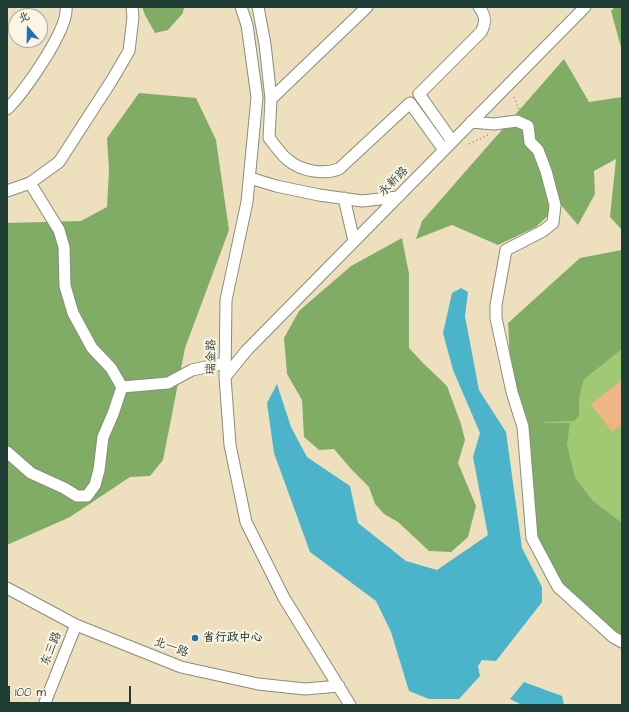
<!DOCTYPE html>
<meta charset="utf-8">
<style>
body{margin:0}
#map{position:relative;width:629px;height:712px;overflow:hidden;background:#eee0be;font-family:"Architects Daughter","LXGW WenKai TC",sans-serif}
canvas{display:block}
.frame{position:absolute;inset:0;border:8px solid #1f3d34;pointer-events:none}
.north{position:absolute;left:8px;top:8px;width:40px;height:40px;box-sizing:border-box;background:#fcf5e5;border:1px solid #a4ab9e;border-radius:50%;rotate:340deg;font-size:11px;font-weight:700;line-height:16px;text-align:center;color:#1f3d34}
.north::after{content:'';display:block;margin:auto;width:14px;height:18px;background:#1f6fb2;clip-path:polygon(50% 0,100% 100%,50% 72%,0 100%)}
.scale{position:absolute;left:8px;top:686px;width:123px;height:18px;box-sizing:border-box;border:2px solid #1f3d34;border-top:0;padding-left:5px;font-size:12px;line-height:14px;white-space:nowrap;color:#1f3d34;-webkit-text-stroke:3px #fcf5e5;paint-order:stroke}
</style>
<div id="map">
<canvas width="629" height="712"></canvas>
<div class="frame"></div>
<div class="north">北</div>
<div class="scale">100 m</div>
</div>
<script>
const g = document.querySelector('canvas').getContext('2d');
g.lineJoin = 'round';
function paint(path, color) {
  g.fillStyle = color;
  g.fill(path, 'evenodd');
}
function trace(path, color, width, dash) {
  g.strokeStyle = color;
  g.lineWidth = width;
  g.lineCap = dash ? 'butt' : 'round';
  g.setLineDash(dash || []);
  g.stroke(path);
}
function label(font, color, halo, rows, align = 'center') {
  g.font = font + ' "Architects Daughter","LXGW WenKai TC",sans-serif';
  g.lineWidth = 4;
  g.setLineDash([]);
  g.textBaseline = 'middle';
  g.strokeStyle = halo;
  g.fillStyle = color;
  for (const [text, x, y, turn = 0] of rows) {
    g.save();
    g.translate(x, y);
    g.rotate((+turn || 0) * Math.PI / 180);
    g.textAlign = isNaN(turn) ? turn : align;
    if (halo) g.strokeText(text, 0, 0);
    g.fillText(text, 0, 0);
    g.restore();
  }
}
const green = new Path2D(`
 M622,270v349l-54,-29 -48,-264z`);
const forest = new Path2D(`
 M142,7h42l-1,6 -15,17 -13,3 -10,-18z
 M615,7h7v44l-11,-40z
 M564,59l25,43 33,-5v133l-12,-13 6,-58 -22,12 1,23 -17,31 -18,-21 -24,23 -38,18 -46,-20 -36,14 6,-18z
 M139,93l57,5 20,42 13,90 -44,118 -22,112 -13,16 -20,1 -60,40 -63,28v-322l74,-2 26,-14 2,-37 -2,-32z
 M402,238l7,36v74l14,15 24,23 14,38 4,16 -7,23 18,43 -8,31 -17,15 -22,-1 -31,-29 -14,-8 -9,-10 -6,-17 -17,-17 -18,-21 -15,1 -15,-13 -2,-37 -15,-26 -3,-36 15,-27 52,-45z
 M622,250v99l-38,30 -5,19v18l-5,5 -31,1 2,1h25l-3,21 8,34 18,23 29,22v115l-63,-53 -26,-50 -23,-176 -2,-36 72,-65z`);
const water = new Path2D(`
 M461,288l7,4 -3,24 14,74 27,42 16,116 20,39v15l-46,59 -14,-1 -4,6 2,10 -21,23h-30l-20,-8 -18,-59 -15,-31 -66,-49 -36,-99 -7,-50 10,-19 14,43 16,30 43,29 8,37 48,38 31,9 51,-35 -15,-78 7,-24 -27,-63 -10,-37 9,-40z
 M524,682l38,14 2,9h-42l-12,-6z`);
const building = new Path2D(`
 M622,380v44l-10,8 -21,-28z`);
const path = new Path2D(`
 M514,97l6,15
 M469,144l21,-10`);
const minor = new Path2D(`
 M241,7l6,18 10,72 -10,105 -21,98 -1,77 5,68 16,77 38,76 66,107
 M258,7l7,37 6,55 -2,39c6,7 12,17 19,22 13,11 35,15 51,9l71,-66 34,47
 M271,99l96,-92
 M7,109c16,-15 62,-80 59,-102
 M471,122l23,2 23,-3 11,5 2,16 8,8 8,21 9,34 -2,18 -10,8 -37,19 -10,55v13l16,74 11,35 9,111 26,49 55,50 9,5
 M452,141l-33,-47 62,-62c5,-9 5,-16 -2,-25
 M250,178l26,8 43,9 43,6 36,-4
 M30,183l29,47 5,17 1,39 8,27 19,35 19,20 11,19 46,-4 24,-13 33,-7
 M7,191l23,-8 29,-21 53,-82 17,-29 4,-34 -1,-10
 M344,198l10,43
 M225,377l22,-27 338,-343
 M7,452l24,21 33,15 13,8h10l8,-11 4,-15 4,-33 10,-23 9,-27
 M7,588l69,37 105,42 77,17 47,5 34,-3
 M44,705l32,-80`);
const markers = [
 [195,638,4,"#1f6fb2"]
];
const streetNames = [
 ["永新路",394,182,-45],
 ["瑞金路",212,357,-89],
 ["北一路",171,648,20],
 ["东三路",52,649,-68]
];
const poiNames = [
 ["省行政中心",203,638]
];
paint(green, '#a1c873');
paint(forest, '#80ac65');
paint(water, '#4cb4ca');
paint(building, '#f0b586');
trace(minor, '#868e79', 13);
trace(path, '#868e79', 1.5, [1, 3]);
trace(minor, '#fff', 11);
for (const [x, y, r, color] of markers) {
  const dot = new Path2D();
  dot.arc(x, y, r, 0, 2 * Math.PI);
  g.fillStyle = color;
  g.fill(dot);
  trace(dot, '#fcf5e5', 1.5);
}
label('12px', '#1f3d34', '#fcf5e5', streetNames);
label('bold 12px', '#1f3d34', '#fcf5e5', poiNames, 'left');
</script>
